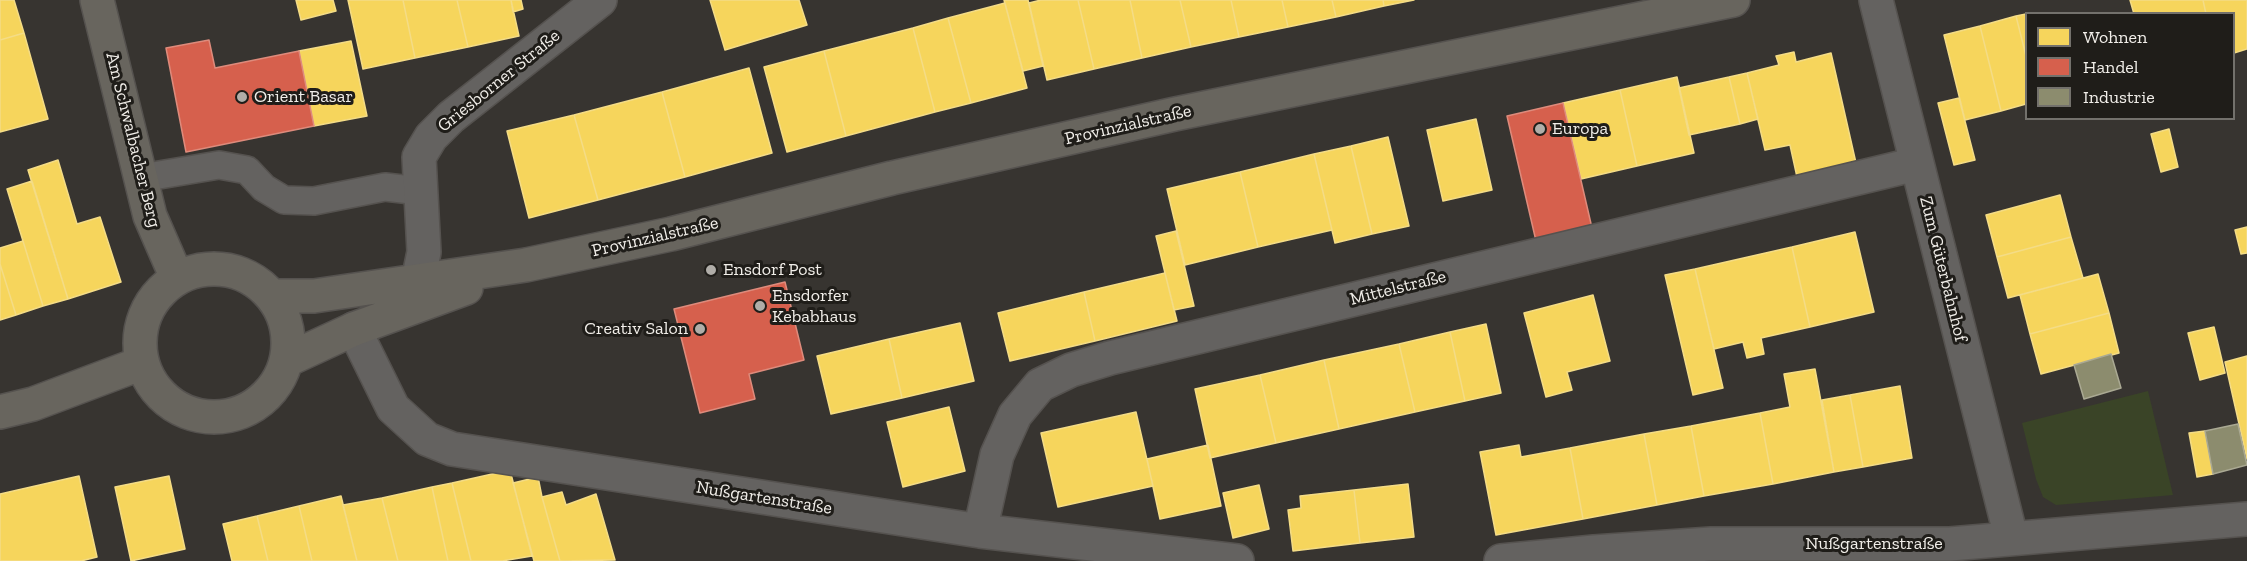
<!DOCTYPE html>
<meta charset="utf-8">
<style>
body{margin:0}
#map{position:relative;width:2247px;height:561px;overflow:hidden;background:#373430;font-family:"Zilla Slab",serif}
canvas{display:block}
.legend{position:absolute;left:2025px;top:12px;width:210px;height:108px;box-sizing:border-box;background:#1f1d19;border:2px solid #73716c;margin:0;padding:8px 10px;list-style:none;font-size:18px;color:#f1eee9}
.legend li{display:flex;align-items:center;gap:12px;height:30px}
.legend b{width:30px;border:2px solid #73716c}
</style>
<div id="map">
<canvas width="2247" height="561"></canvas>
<ul class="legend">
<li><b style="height:16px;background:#f6d55c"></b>Wohnen</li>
<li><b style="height:16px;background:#d6604d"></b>Handel</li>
<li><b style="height:16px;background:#8c8c6e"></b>Industrie</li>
</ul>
</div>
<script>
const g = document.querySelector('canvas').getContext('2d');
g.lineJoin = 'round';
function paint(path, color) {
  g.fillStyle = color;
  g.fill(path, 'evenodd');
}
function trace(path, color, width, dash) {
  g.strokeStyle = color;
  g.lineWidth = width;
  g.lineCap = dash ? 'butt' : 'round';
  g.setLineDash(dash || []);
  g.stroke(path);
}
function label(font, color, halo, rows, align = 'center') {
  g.font = font + ' "Zilla Slab",serif';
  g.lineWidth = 6;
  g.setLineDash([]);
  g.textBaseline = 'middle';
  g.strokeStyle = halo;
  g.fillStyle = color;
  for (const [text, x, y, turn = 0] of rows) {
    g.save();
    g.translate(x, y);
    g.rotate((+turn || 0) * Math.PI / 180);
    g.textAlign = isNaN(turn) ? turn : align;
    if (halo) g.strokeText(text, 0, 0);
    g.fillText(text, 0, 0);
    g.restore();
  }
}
const green = new Path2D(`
 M2148,391l25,104 -117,10 -13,-8 -7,-18 -14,-56z`);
const homes = new Path2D(`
 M0,0h14l10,33 -24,7z
 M296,0h37l3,11 -35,9z
 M348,0h55l12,58 -52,11z
 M403,0h54l11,47 -53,11z
 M457,0h54l8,36 -51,11z
 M511,0h10l2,9 -10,3z
 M710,0h89l8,25 -82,25z
 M1004,0h24l15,66 -20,5z
 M1041,0h37l16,69 -47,11 -18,-77z
 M1078,0h52l12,58 -48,11z
 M1130,0h50l11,47 -49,11z
 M1180,0h51l8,37 -48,10z
 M1231,0h51l6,27 -49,10z
 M1282,0h50l4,17 -48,10z
 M1332,0h51l1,6 -48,11z
 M1383,0h31l-30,6z
 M2130,0h73l3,14h-72z
 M2203,0h44v49l-13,4v-39h-28z
 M1005,3l22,85 -56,15 -23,-85z
 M2026,14v42l-10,-40z
 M2016,16l10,40v48l-25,7 -21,-85z
 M948,18l23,85 -36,9 -22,-84z
 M1980,26l21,85 -36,9 -21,-85z
 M913,28l22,84 -89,24 -22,-85z
 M24,33l24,86 -48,13v-92z
 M351,41l16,75 -53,10 -15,-75z
 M824,51l22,85 -59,16 -23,-85z
 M1794,52l2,10 35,-9 25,110 -59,14 -7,-32 -25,5 -18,-77 32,-8 -3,-9z
 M749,68l23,85 -87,24 -23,-85z
 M1747,73l11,46 -18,5 -11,-47z
 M1677,77l17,76 -57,13 -17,-76z
 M1729,77l11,47 -51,11 -10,-47z
 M1620,90l17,76 -56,13 -18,-76z
 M662,92l23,85 -87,23 -24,-85z
 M1959,98l16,62 -21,5 -16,-62z
 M574,115l24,85 -69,18 -22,-87z
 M1476,119l16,71 -49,11 -16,-71z
 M2169,129l9,38 -17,5 -10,-38z
 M1388,137l21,89 -37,8 -21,-88z
 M1351,146l21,88 -37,9 -21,-89z
 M1314,154l18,76 -74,17 -18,-75z
 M58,160l19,64 23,-7 21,65 -53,17 -40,-129z
 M1240,172l18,75 -73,18 -18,-76z
 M32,181l36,118 -25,7 -36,-117z
 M2060,195l11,42 -74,20 -11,-42z
 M2247,227v26l-6,1 -6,-24z
 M1176,231l18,75 -20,4 -18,-74z
 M1855,232l19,80 -64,15 -18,-80z
 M2071,237l12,41 -75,20 -11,-41z
 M23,241l20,65 -27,9 -16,-51v-16z
 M1792,247l18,80 -49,11 3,16 -17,4 -4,-16 -29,7 -19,-80z
 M0,264l16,51 -16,5z
 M1695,269l28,119 -30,7 -28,-120z
 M1165,273l12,48 -82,20 -11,-49z
 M2098,274l11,39 -79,21 -10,-39z
 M1084,292l11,49 -85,20 -12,-48z
 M1593,295l17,66 -43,11 5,18 -26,7 -22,-84z
 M2109,313l10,40 -78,21 -11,-40z
 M960,323l14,58 -72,17 -13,-59z
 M1486,324l15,69 -36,8 -15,-69z
 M2214,327l11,46 -25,7 -12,-47z
 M1450,332l15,69 -50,11 -16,-68z
 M889,339l13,59 -71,16 -14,-58z
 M1399,344l16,68 -76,17 -15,-69z
 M2247,356v103l-22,-97z
 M1324,360l15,69 -63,14 -16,-68z
 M1815,369l19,103 -61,12 -13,-71 30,-6 -6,-33z
 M1260,375l16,68 -66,15 -15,-69z
 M1900,386l12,72 -49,9 -13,-72z
 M1850,395l13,72 -29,5 -12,-72z
 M949,407l16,64 -62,16 -16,-65z
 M1136,412l17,74 -95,21 -17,-74z
 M1760,413l13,71 -69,12 -13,-70z
 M1691,426l13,70 -47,9 -13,-71z
 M2205,431l8,43 -16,3 -8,-44z
 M1644,434l13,71 -74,14 -13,-71z
 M1208,445l13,61 -61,13 -13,-60z
 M1519,445l2,12 49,-9 13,71 -87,16 -16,-83z
 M510,470l22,86 -30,5h-31l-19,-78z
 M79,476l18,81 -16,4h-81v-67z
 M169,476l16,73 -54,12 -16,-74z
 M538,477l4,20 18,64h-26l-21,-78z
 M452,483l19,78h-23l-16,-74z
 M1408,484l6,53 -54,6 -6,-53z
 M1259,485l10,44 -36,9 -10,-45z
 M432,487l16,74h-50l-16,-63z
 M1354,490l6,53 -67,8 -5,-41 13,-2 -1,-12z
 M562,492l4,13 30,-11 19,66 -55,1 -18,-64z
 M341,496l16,65h-45l-13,-55z
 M382,498l16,63h-41l-14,-56z
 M299,506l13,55h-44l-11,-45z
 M257,516l11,45h-36l-9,-37z`);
const shops = new Path2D(`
 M209,40l6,28 84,-17 15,75 -128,26 -20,-104z
 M1563,103l29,125 -56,13 -29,-125z
 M785,282l19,78 -55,14 6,25 -55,14 -26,-104z`);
const industry = new Path2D(`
 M2111,354l10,34 -37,11 -10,-34z
 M2238,424l9,41 -34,9 -8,-43z`);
const lane = new Path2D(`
 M141,178l78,-13 28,5 17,18 20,12 30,1 71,-14 35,4`);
const street = new Path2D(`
 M1876,0l135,537
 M418,281l6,-29 -5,-95 12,-20 20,-20 149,-117
 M354,329l39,79 34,31 25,10 528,82 257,30
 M980,531l17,-76 18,-40 25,-30 31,-15 39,-12 806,-194
 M1501,561l93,-9 117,-8h239l297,-25`);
const secondary = new Path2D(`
 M97,0l53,216 27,62
 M140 343a74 74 0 1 1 148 0a74 74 0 1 1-148 0Z
 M272,296h42l212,-31 145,-31 221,-56 283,-64 558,-114
 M287,360l67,-31 112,-41
 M0,412l33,-8 109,-41`);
const markers = [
 [242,97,6,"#b0ada8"],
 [1540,129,6,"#b0ada8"],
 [711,270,6,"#b0ada8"],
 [760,306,6,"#b0ada8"],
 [700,329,6,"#b0ada8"]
];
const streetNames = [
 ["Griesborner Straße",499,81,-39],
 ["Provinzialstraße",1128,125,-13],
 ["Am Schwalbacher Berg",133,140,76],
 ["Provinzialstraße",655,237,-13],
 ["Zum Güterbahnhof",1943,269,76],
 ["Mittelstraße",1398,288,-14],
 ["Nußgartenstraße",764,498,9],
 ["Nußgartenstraße",1874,544]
];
const poiNames = [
 ["Orient Basar",254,97],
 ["Europa",1552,129],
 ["Ensdorf Post",723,270],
 ["Ensdorfer",772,296],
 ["Kebabhaus",772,317],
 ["Creativ Salon",688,329,"right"]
];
paint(green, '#3a4427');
paint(homes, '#f6d55c');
trace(homes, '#f4dc86', 1.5);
paint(shops, '#d6604d');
trace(shops, '#de8b7c', 1.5);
paint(industry, '#8c8c6e');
trace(industry, '#aaa993', 1.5);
trace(lane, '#55524f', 30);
trace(street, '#55524f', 36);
trace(secondary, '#55524f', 36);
trace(lane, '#646260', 27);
trace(street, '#646260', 33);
trace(secondary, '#68655e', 33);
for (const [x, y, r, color] of markers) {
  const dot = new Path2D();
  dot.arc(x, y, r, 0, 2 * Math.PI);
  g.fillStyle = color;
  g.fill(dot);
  trace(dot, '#1f1d19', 2);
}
label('18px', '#f1eee9', '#1f1d19', streetNames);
label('18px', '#f1eee9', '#1f1d19', poiNames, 'left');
</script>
